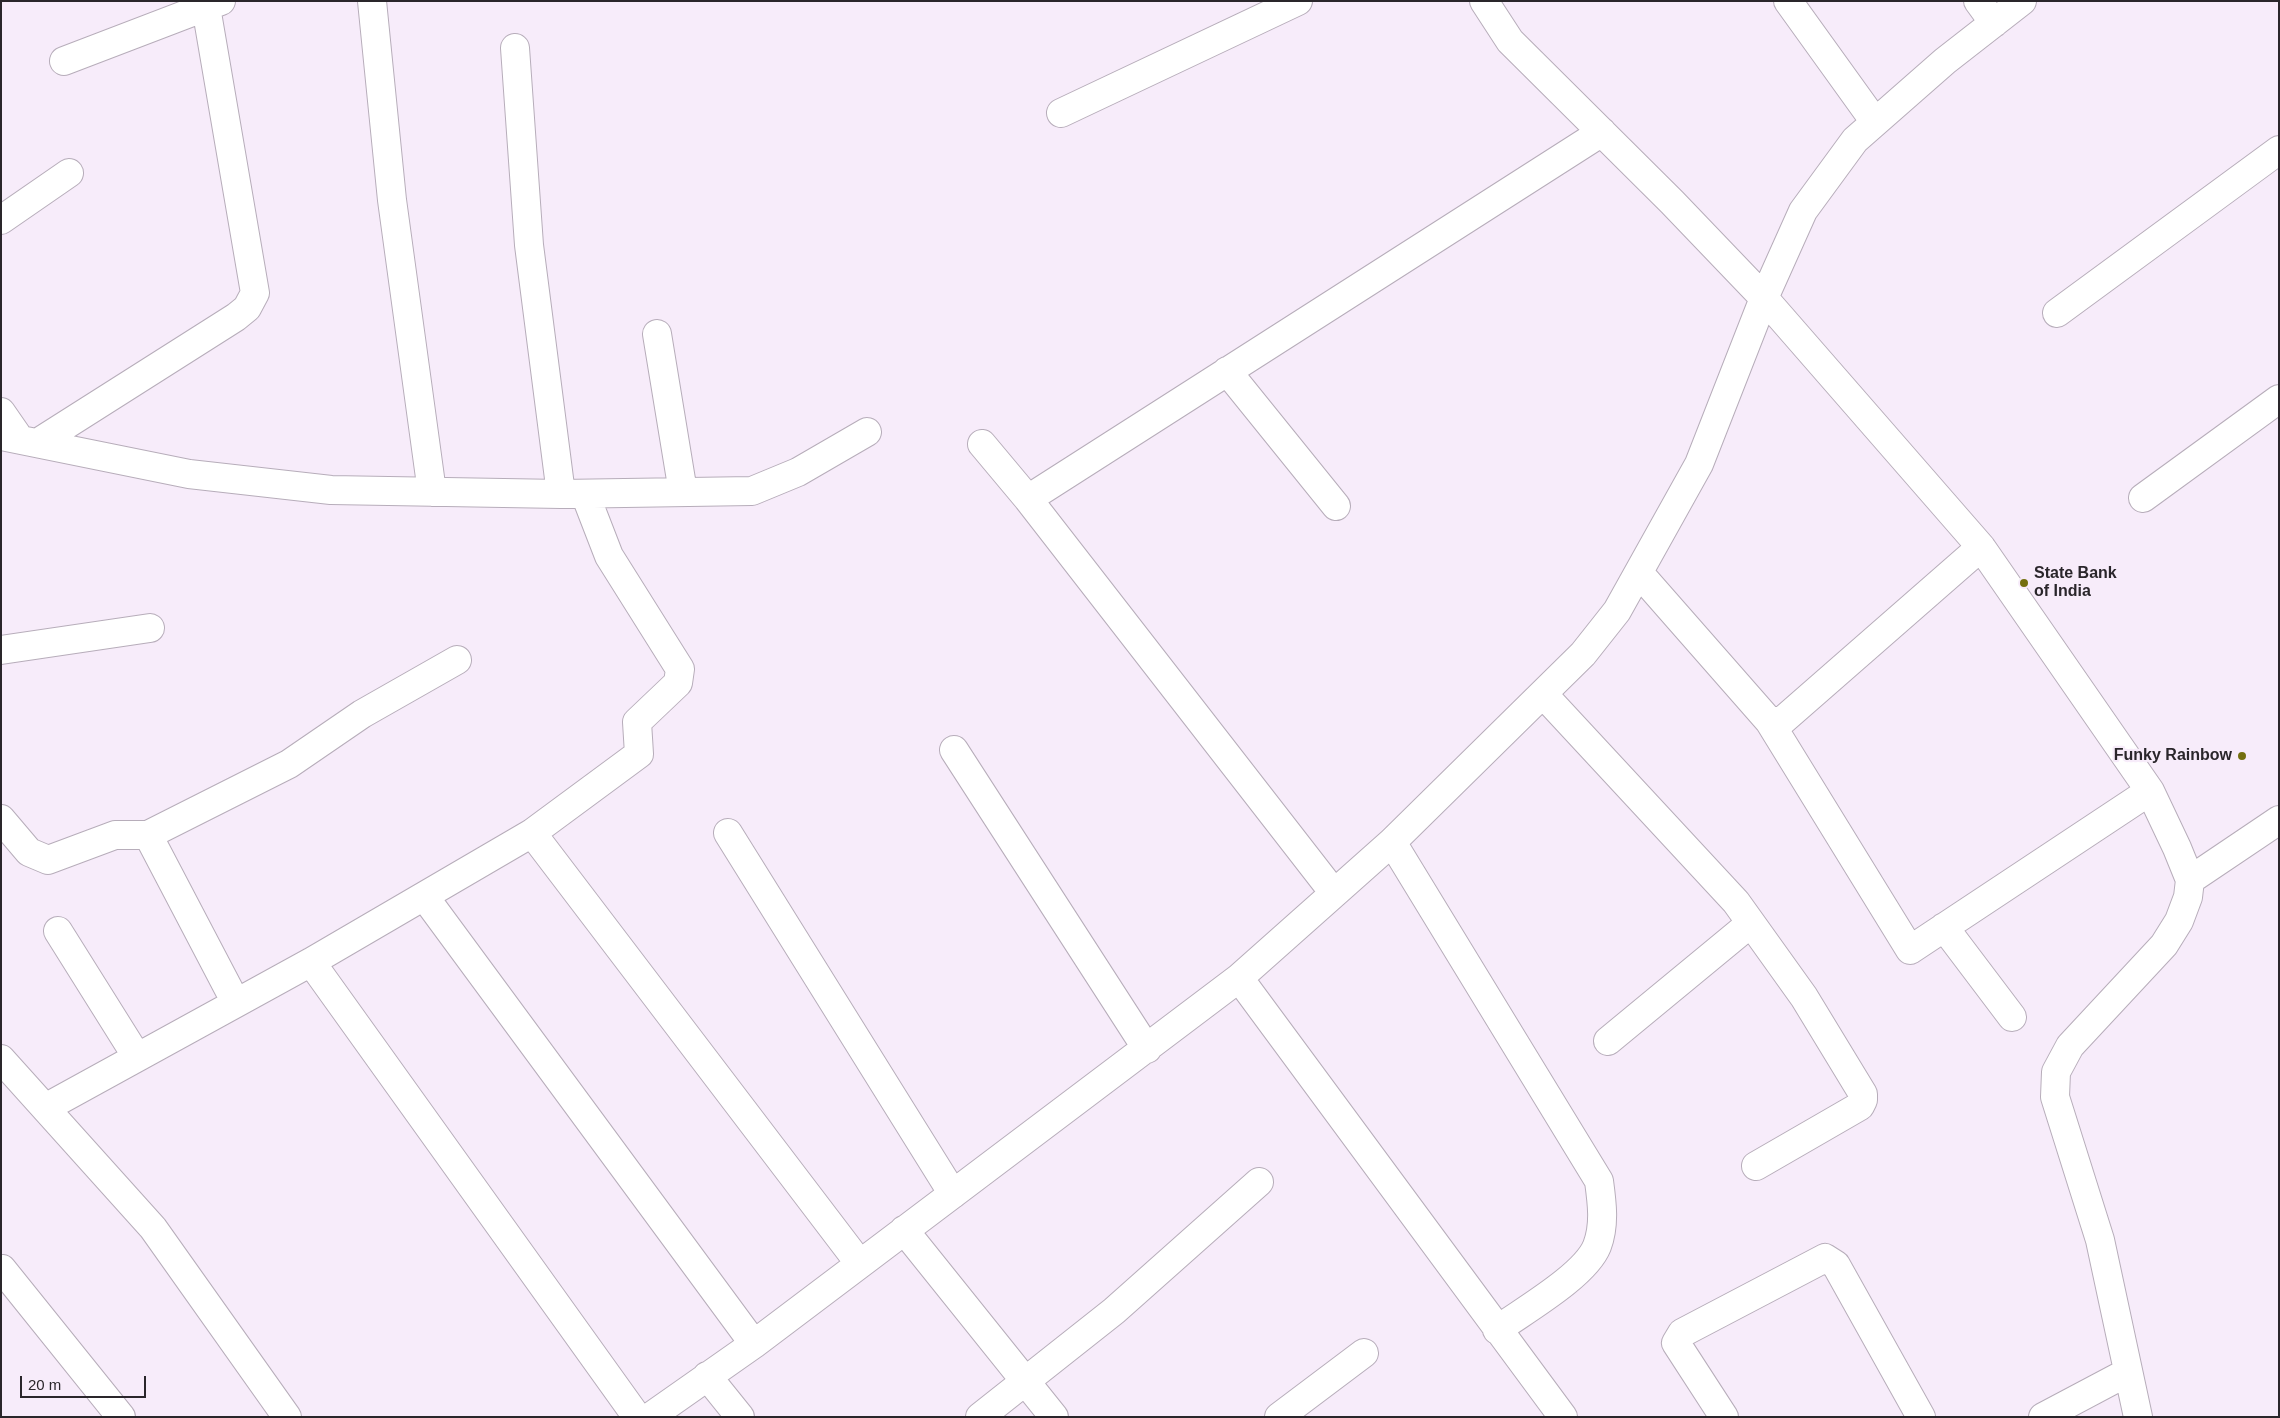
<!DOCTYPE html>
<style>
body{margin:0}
#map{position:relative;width:2280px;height:1418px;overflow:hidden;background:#f7ecfa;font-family:Helvetica,sans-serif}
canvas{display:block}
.frame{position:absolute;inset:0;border:2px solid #2a262b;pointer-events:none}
.scale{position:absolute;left:20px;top:1376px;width:126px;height:22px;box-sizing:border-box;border:2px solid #2a262b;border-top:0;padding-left:6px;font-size:15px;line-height:18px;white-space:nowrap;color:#2a262b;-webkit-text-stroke:4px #f7ecfa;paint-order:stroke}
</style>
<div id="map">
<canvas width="2280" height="1418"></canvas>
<div class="frame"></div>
<div class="scale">20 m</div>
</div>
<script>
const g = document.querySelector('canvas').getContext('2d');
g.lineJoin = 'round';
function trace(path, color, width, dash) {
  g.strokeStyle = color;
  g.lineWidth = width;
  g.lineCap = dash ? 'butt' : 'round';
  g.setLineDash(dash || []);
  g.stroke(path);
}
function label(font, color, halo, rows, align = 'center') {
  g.font = font + ' Helvetica,sans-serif';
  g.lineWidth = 4.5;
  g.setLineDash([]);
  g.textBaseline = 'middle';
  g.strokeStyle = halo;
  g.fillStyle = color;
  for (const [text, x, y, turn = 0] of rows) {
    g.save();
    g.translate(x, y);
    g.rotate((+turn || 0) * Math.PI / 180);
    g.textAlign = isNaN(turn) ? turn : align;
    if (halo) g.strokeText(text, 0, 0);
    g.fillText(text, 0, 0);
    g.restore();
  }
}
const minor = new Path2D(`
 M372,1l20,199 40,292
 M1484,1l26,40 162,161 92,96 217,249 169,244 27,57 13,32 -2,17 -9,24 -15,24 -94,101 -14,26 -1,25 45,143 38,177
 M1788,1l87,121
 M1978,1l16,22
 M515,48l14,197 32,249
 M64,61l157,-60
 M1061,113l237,-112
 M1,220l68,-47
 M2057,313l222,-163
 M657,334l26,158
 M1227,371l109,135
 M1,412l18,26
 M1,436l188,38 142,16 230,4 191,-3 46,-19 69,-40
 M39,442l197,-125 11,-9 8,-15 -49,-286
 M982,444l46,55 306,394
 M2143,498l136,-99
 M1028,499l574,-367
 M1640,574l129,147h13l199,-174
 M1,650l149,-22
 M1543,694l193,208 68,95 59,97v6l-3,6 -104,60
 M1769,721l141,229 240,-159
 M954,750l193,299
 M1,819l28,33 19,8 67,-25h33
 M532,833l328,431
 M728,833l225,361
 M1392,842l207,339c3,22 6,44 -2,65 -12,30 -74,65 -100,84
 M2190,880l89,-60
 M424,896l330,448
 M1944,927l68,90
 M58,931l79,126
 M311,962l326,455
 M1239,978l324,439
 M236,1003l-88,-168 141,-71 73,-50 95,-54
 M1608,1041l143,-118
 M1,1059l152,169 134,189
 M47,1107l264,-145 221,-129 107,-79 -2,-32 41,-39 2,-14 -71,-113 -24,-62
 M904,1230l150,187
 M2,1269l119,148
 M707,1376l33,41
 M650,1417l104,-73 485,-366 153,-136 191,-188 34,-43 82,-147 65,-166 39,-87 52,-71 90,-79 77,-60
 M980,1417l134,-106 145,-129
 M1279,1417l85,-64
 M1724,1417l-48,-74 6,-10 143,-75 11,7 85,152
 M2043,1417l85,-45`);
const markers = [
 [2024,583,5,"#746f0f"],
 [2242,756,5,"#746f0f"]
];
const poiNames = [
 ["State Bank",2034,574],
 ["of India",2034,592],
 ["Funky Rainbow",2232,756,"right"]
];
trace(minor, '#b7adba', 30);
trace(minor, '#fff', 28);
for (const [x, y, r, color] of markers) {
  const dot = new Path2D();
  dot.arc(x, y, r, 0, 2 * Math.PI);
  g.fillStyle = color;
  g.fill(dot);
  trace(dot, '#f7ecfa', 2);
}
label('bold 16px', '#2a262b', '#f7ecfa', poiNames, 'left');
</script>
